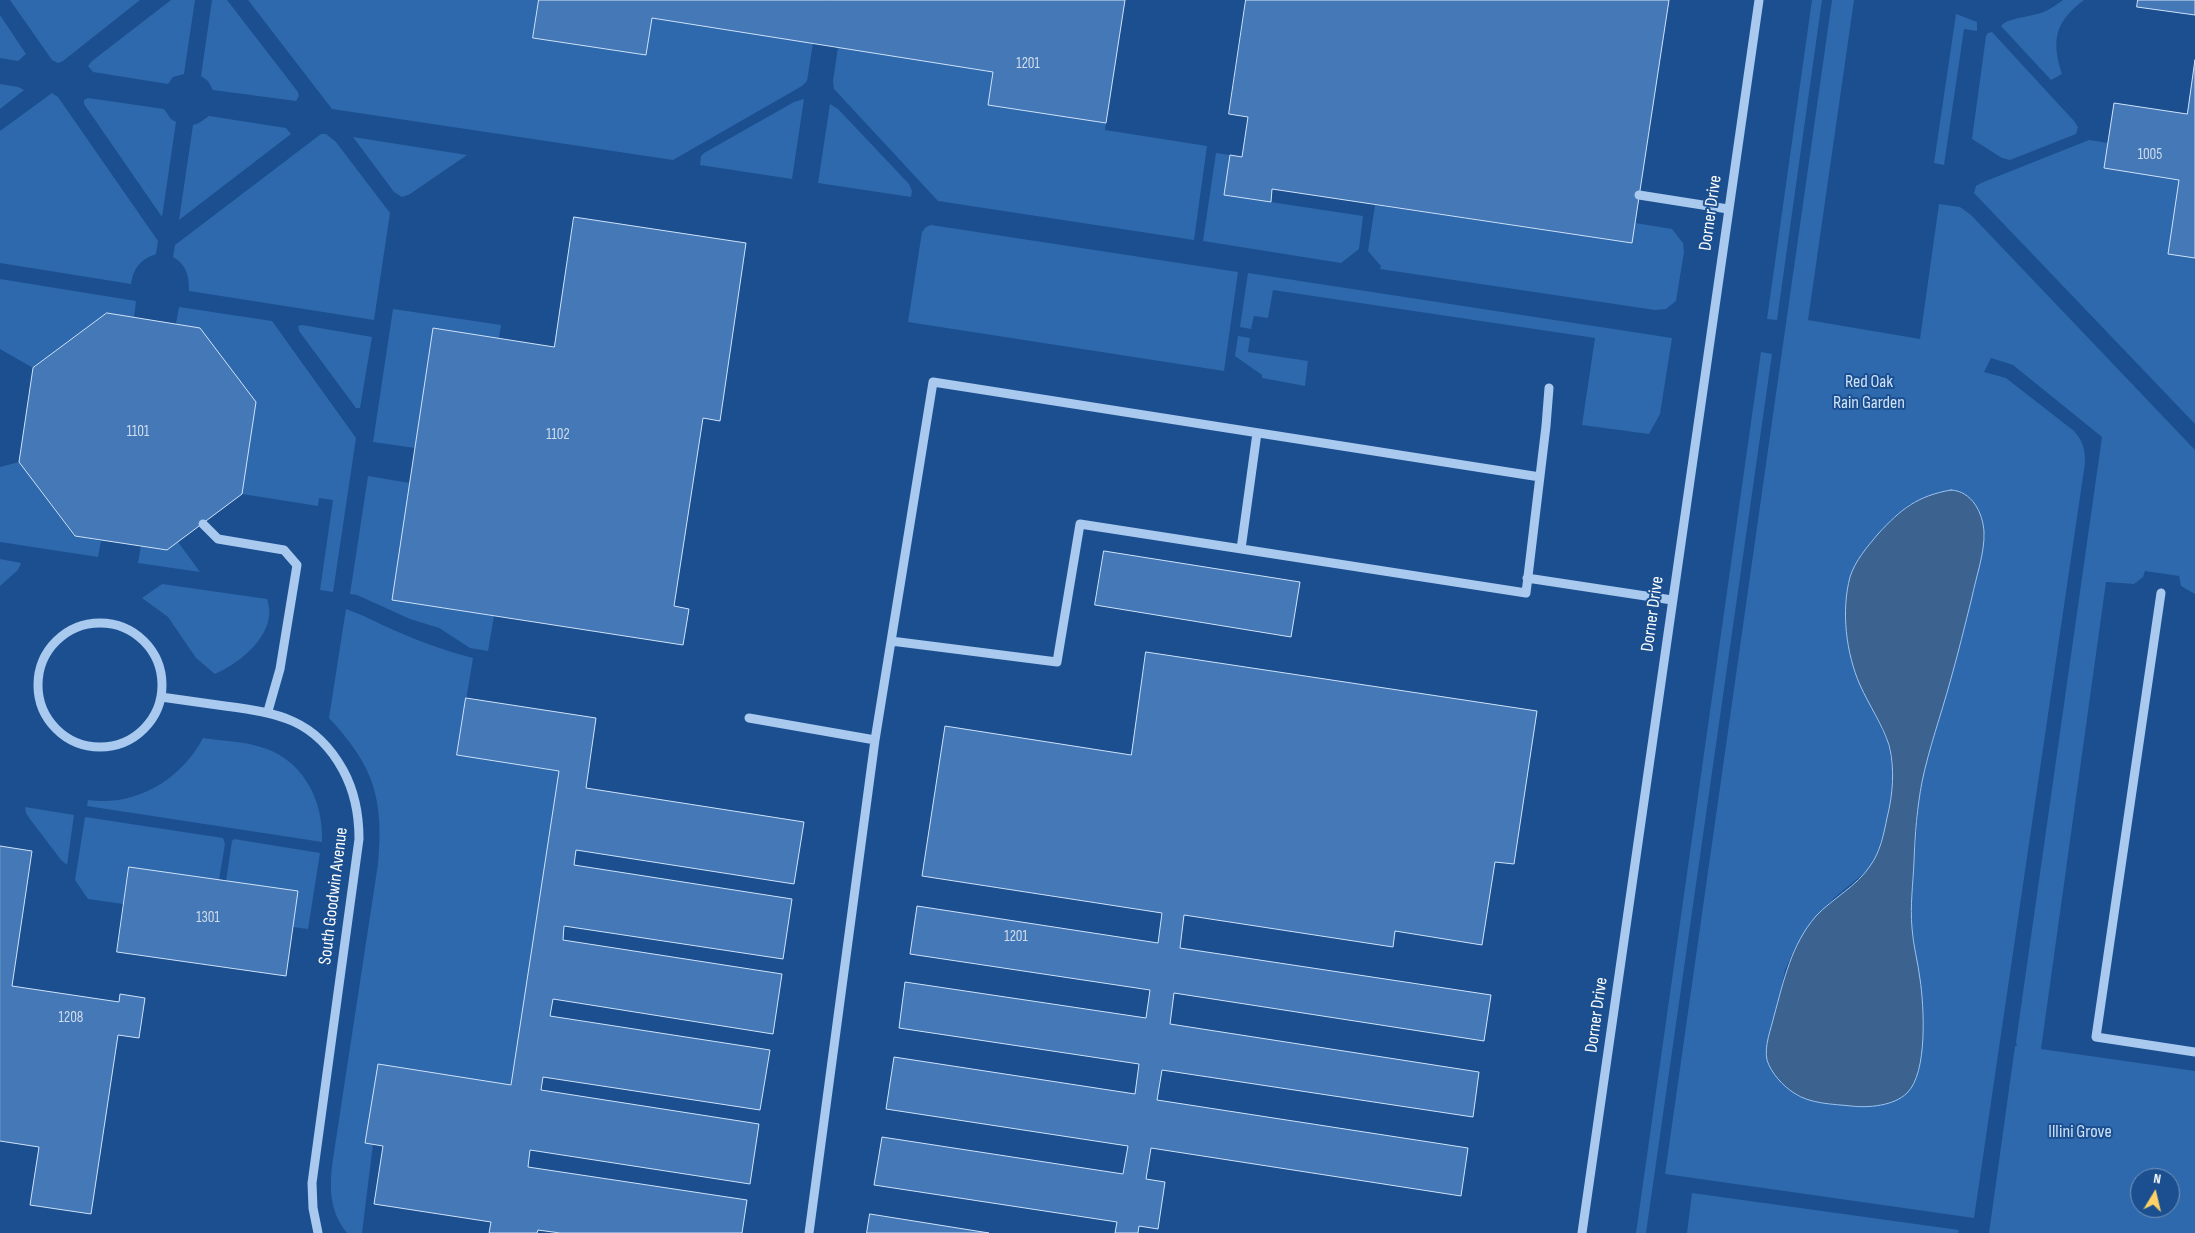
<!DOCTYPE html>
<style>
body{margin:0}
#map{position:relative;width:2195px;height:1233px;overflow:hidden;background:#1b4f8f;font-family:"Sofia Sans Condensed",sans-serif}
canvas{display:block}
.north{position:absolute;left:2130px;top:1168px;width:50px;height:50px;box-sizing:border-box;background:#1b4f8f;border:1px solid #7695bc;border-radius:50%;rotate:9deg;font-size:14px;font-weight:700;line-height:20px;text-align:center;color:#fff}
.north::after{content:'';display:block;margin:auto;width:18px;height:22px;background:#ffd166;clip-path:polygon(50% 0,100% 100%,50% 72%,0 100%)}
</style>
<div id="map">
<canvas width="2195" height="1233"></canvas>
<div class="north">N</div>
</div>
<script>
const g = document.querySelector('canvas').getContext('2d');
g.lineJoin = 'round';
function paint(path, color) {
  g.fillStyle = color;
  g.fill(path, 'evenodd');
}
function trace(path, color, width, dash) {
  g.strokeStyle = color;
  g.lineWidth = width;
  g.lineCap = dash ? 'butt' : 'round';
  g.setLineDash(dash || []);
  g.stroke(path);
}
function label(font, color, halo, rows, align = 'center') {
  g.font = font + ' "Sofia Sans Condensed",sans-serif';
  g.lineWidth = 4;
  g.setLineDash([]);
  g.textBaseline = 'middle';
  g.strokeStyle = halo;
  g.fillStyle = color;
  for (const [text, x, y, turn = 0] of rows) {
    g.save();
    g.translate(x, y);
    g.rotate((+turn || 0) * Math.PI / 180);
    g.textAlign = isNaN(turn) ? turn : align;
    if (halo) g.strokeText(text, 0, 0);
    g.fillText(text, 0, 0);
    g.restore();
  }
}
const green = new Path2D(`
 M10,0h130l-77,61 -5,2 -6,-3z
 M171,0h24l-11,74 -11,3 -5,7 -75,-12 -5,-6 4,-5z
 M212,0h15l71,92 1,4 -3,5 -83,-11 -5,-9 -7,-5z
 M248,0h291l-6,38 113,17 6,-37 161,25 -6,38 -5,5 -129,74 -341,-51z
 M1812,0h10l-45,320 -10,-1z
 M1832,0h22l-46,320 112,19 19,-135 21,3 11,8 224,235v144l-14,-8 -2,-10 -34,-5 -2,6 -9,7 -28,-2 -65,467 154,22v162h-206l26,-187h2l-1,-4 86,-605 -89,-72 -22,-7 -7,14 22,6 68,53c9,10 11,18 11,32l-111,755 -309,-44zM1910,504l75,31 -23,103 -37,130 -6,30 -7,96v34l11,90 -6,58 -107,24 -12,-4 -12,-9 -7,-87 6,-30 10,-22 19,-29 20,-21 34,-28 7,-11 12,-36 5,-31v-27l-4,-22 -33,-71 -9,-42 1,-30 23,-57 23,-25zM2140,1178h30v30h-30z
 M2063,0h21c-29,22 -33,40 -22,74l-11,6 -50,-54c7,-9 33,-9 45,-15 6,-3 11,-7 17,-11z
 M1956,14l21,8v9l-13,-2 -20,136 -10,-2z
 M0,15l26,39 -8,7 -18,-3z
 M1992,32l82,89 4,6 -2,7 -66,26 -8,-2 -30,-19 14,-103 2,-3z
 M838,47l155,25 -5,33 118,18 -1,7 102,16 -13,94 -256,-39 -104,-112 -1,-8z
 M0,84l18,3 6,3 -24,19z
 M52,93l6,4 100,144 -2,13c-16,6 -22,13 -25,30l-131,-21v-132z
 M88,98l76,11 7,10 5,3 -14,95 -78,-113v-4z
 M804,99l-12,80 -92,-14 1,-9 3,-3 90,-51z
 M830,104l8,5 71,75 3,7 -1,6 -93,-14z
 M209,116l77,12 5,6 -112,86 14,-95 6,-2z
 M321,134h5l10,8 54,71 -16,107 -185,-29c0,-15 -2,-26 -16,-34l2,-12z
 M353,137l114,18 -57,39 -8,3 -8,-5z
 M2089,140l19,3 -4,25 75,12 -11,74 27,4v166l-221,-231 2,-7 5,-3z
 M1216,153l14,2 -6,40 139,21 -4,33 -18,14 -138,-22z
 M1375,205l256,38 4,-20 37,6 11,14 1,9 -8,49 -10,8 -11,1 -275,-41 1,-3 -13,-15z
 M931,225l307,47 -14,99 -316,-49 14,-90 4,-5z
 M1248,273l424,65 -12,76 -11,20 -67,-9 13,-87 -322,-48 -5,28 -14,-2 -3,13 -11,-2z
 M0,279l136,22 -2,17 -27,-5 -74,55 -33,-19z
 M179,307l93,14 84,117 -23,154 -13,-2 13,-90 -14,-2 -1,8 -76,-12 14,-92 -56,-74 -24,-4z
 M393,309l108,16 -2,13 -66,-10 -18,120 -42,-6z
 M302,325l70,12 -12,71h-4l-57,-77 -1,-5z
 M1238,336l12,2 -2,14 60,9 -3,25 -43,-8v-3l-27,-19z
 M1761,352l11,2 -126,879h-10z
 M19,462l55,74 27,5 -3,16 -98,-15v-75z
 M368,476l42,7 -18,117 102,16 -6,35 -18,-3 -31,-20 -29,-9 -53,-24 -7,-1z
 M178,542l22,30 -62,-9 3,-17 26,4z
 M0,559l21,4 -3,7 -18,16z
 M162,584l105,15c12,33 -25,63 -52,75l-19,-16 -28,-41 -26,-19z
 M346,609c18,6 33,15 50,22 25,11 50,20 77,27l-16,97 102,16 -48,314 -133,-20 -13,78 8,1 -11,89h-15c-18,-22 -18,-47 -14,-74l45,-295c6,-65 -4,-98 -49,-146z
 M203,738c18,3 37,3 54,8 44,10 67,53 65,96l-235,-36 1,-6c47,7 93,-20 115,-62z
 M25,807l49,8 -7,50 -6,-5 -31,-41 -4,-6z
 M85,817l138,21 2,6 -6,36 -90,-13 -6,37 -35,-5 -13,-19z
 M234,839l86,14 -12,76 -15,-2 5,-36 -72,-10 6,-40z
 M1692,1193l267,37 -1,3h-271z`);
const water = new Path2D(`
 M1951,490c21,1 32,23 33,42 1,20 -8,45 -12,65 -7,28 -14,57 -22,85 -9,33 -21,66 -28,100 -5,26 -7,53 -8,80 -1,22 -4,44 -2,66 1,17 6,34 8,51 4,27 8,94 -13,114 -13,13 -39,15 -56,13 -18,-2 -41,-2 -57,-13 -11,-7 -23,-20 -27,-33 -3,-14 4,-31 7,-44 10,-36 17,-71 42,-100 17,-18 41,-30 54,-50 10,-13 14,-33 17,-48 6,-24 8,-49 2,-73 -7,-21 -20,-40 -29,-60 -14,-32 -19,-74 -10,-108 5,-16 17,-30 28,-43 23,-25 39,-38 73,-44z`);
const building = new Path2D(`
 M539,0h586l-19,123 -118,-18 5,-33 -341,-54 -6,37 -113,-17z
 M1246,0h423l-37,243 -360,-54 -1,13 -47,-7 6,-40 12,2 6,-40 -19,-3z
 M2138,0h57v15l-58,-8z
 M2195,60v198l-27,-4 11,-74 -75,-12 10,-65 73,11z
 M574,217l172,26 -26,178 -17,-3 -29,188 15,3 -6,36 -291,-45 41,-272 121,19z
 M107,313l93,15 56,74 -14,92 -75,56 -92,-14 -56,-74 14,-94z
 M1104,551l196,31 -9,55 -196,-32z
 M1146,652l391,59 -23,153 -19,-2 -13,83 -87,-14 -2,16 -209,-32 -4,33 311,47 -7,46 -310,-48 -4,31 309,48 -6,45 -311,-47 -5,30 311,48 -7,48 -310,-48 -5,31 19,3 -7,47 -19,-3 -1,7h-23l2,-11 -243,-37 8,-48 241,37 5,-28 -242,-37 8,-52 241,37 4,-30 -240,-36 6,-46 241,36 4,-28 -240,-36 7,-48 241,37 4,-30 -240,-37 23,-150 186,29z
 M466,698l130,20 -10,70 218,34 -10,62 -218,-34 -2,15 218,34 -9,60 -219,-33 -1,14 219,34 -9,60 -220,-35 -3,17 220,34 -10,60 -217,-33 -2,13 218,34 -9,60 -220,-34 -2,17 219,33 -5,33h-182l-22,-3 -1,3h-48l2,-11 -117,-18 9,-58 -18,-3 13,-79 133,21 48,-314 -102,-16z
 M0,846l32,5 -20,135 107,16 1,-8 25,4 -6,40 -21,-3 -27,179 -61,-9 9,-58 -39,-6z
 M129,867l169,24 -12,85 -169,-24z
 M870,1214l119,19h-122z`);
const minor = new Path2D(`
 M1639,195l89,14
 M203,524l15,15 66,11 13,15 -17,104 -12,42
 M1241,549l16,-116
 M1527,578l145,22
 M2161,593l-65,444 99,15
 M38 685a62 62 0 1 1 124 0a62 62 0 1 1-124 0Z
 M891,641l166,21 23,-138 446,69 20,-167 3,-38
 M161,697c21,3 43,6 64,9 53,7 90,13 118,64 12,22 16,45 16,69l-47,344 1,25 5,25
 M749,718l126,22 -66,493
 M875,740l58,-358 607,95
 M1582,1233l177,-1233`);
const numberNames = [
 ["1201",1028,64],
 ["1005",2150,155],
 ["1101",138,432],
 ["1102",558,435],
 ["1301",208,918],
 ["1201",1016,937],
 ["1208",71,1018]
];
const streetNames = [
 ["Dorner Drive",1711,213,-82],
 ["Dorner Drive",1653,614,-82],
 ["South Goodwin Avenue",334,896,-83],
 ["Dorner Drive",1597,1015,-82]
];
const parkNames = [
 ["Red Oak",1869,382],
 ["Rain Garden",1869,403],
 ["Illini Grove",2080,1132]
];
paint(green, '#2e69ad');
paint(water, '#3c6290');
trace(water, '#9cc4f0', 1);
paint(building, '#4478b7');
trace(building, '#cfe3fa', 1);
trace(minor, '#a9c9ee', 9);
label('15px', '#d0dded', null, numberNames);
label('18px', '#fff', '#1b4f8f', streetNames);
label('18px', '#cfe3fa', '#1b4f8f', parkNames);
</script>
